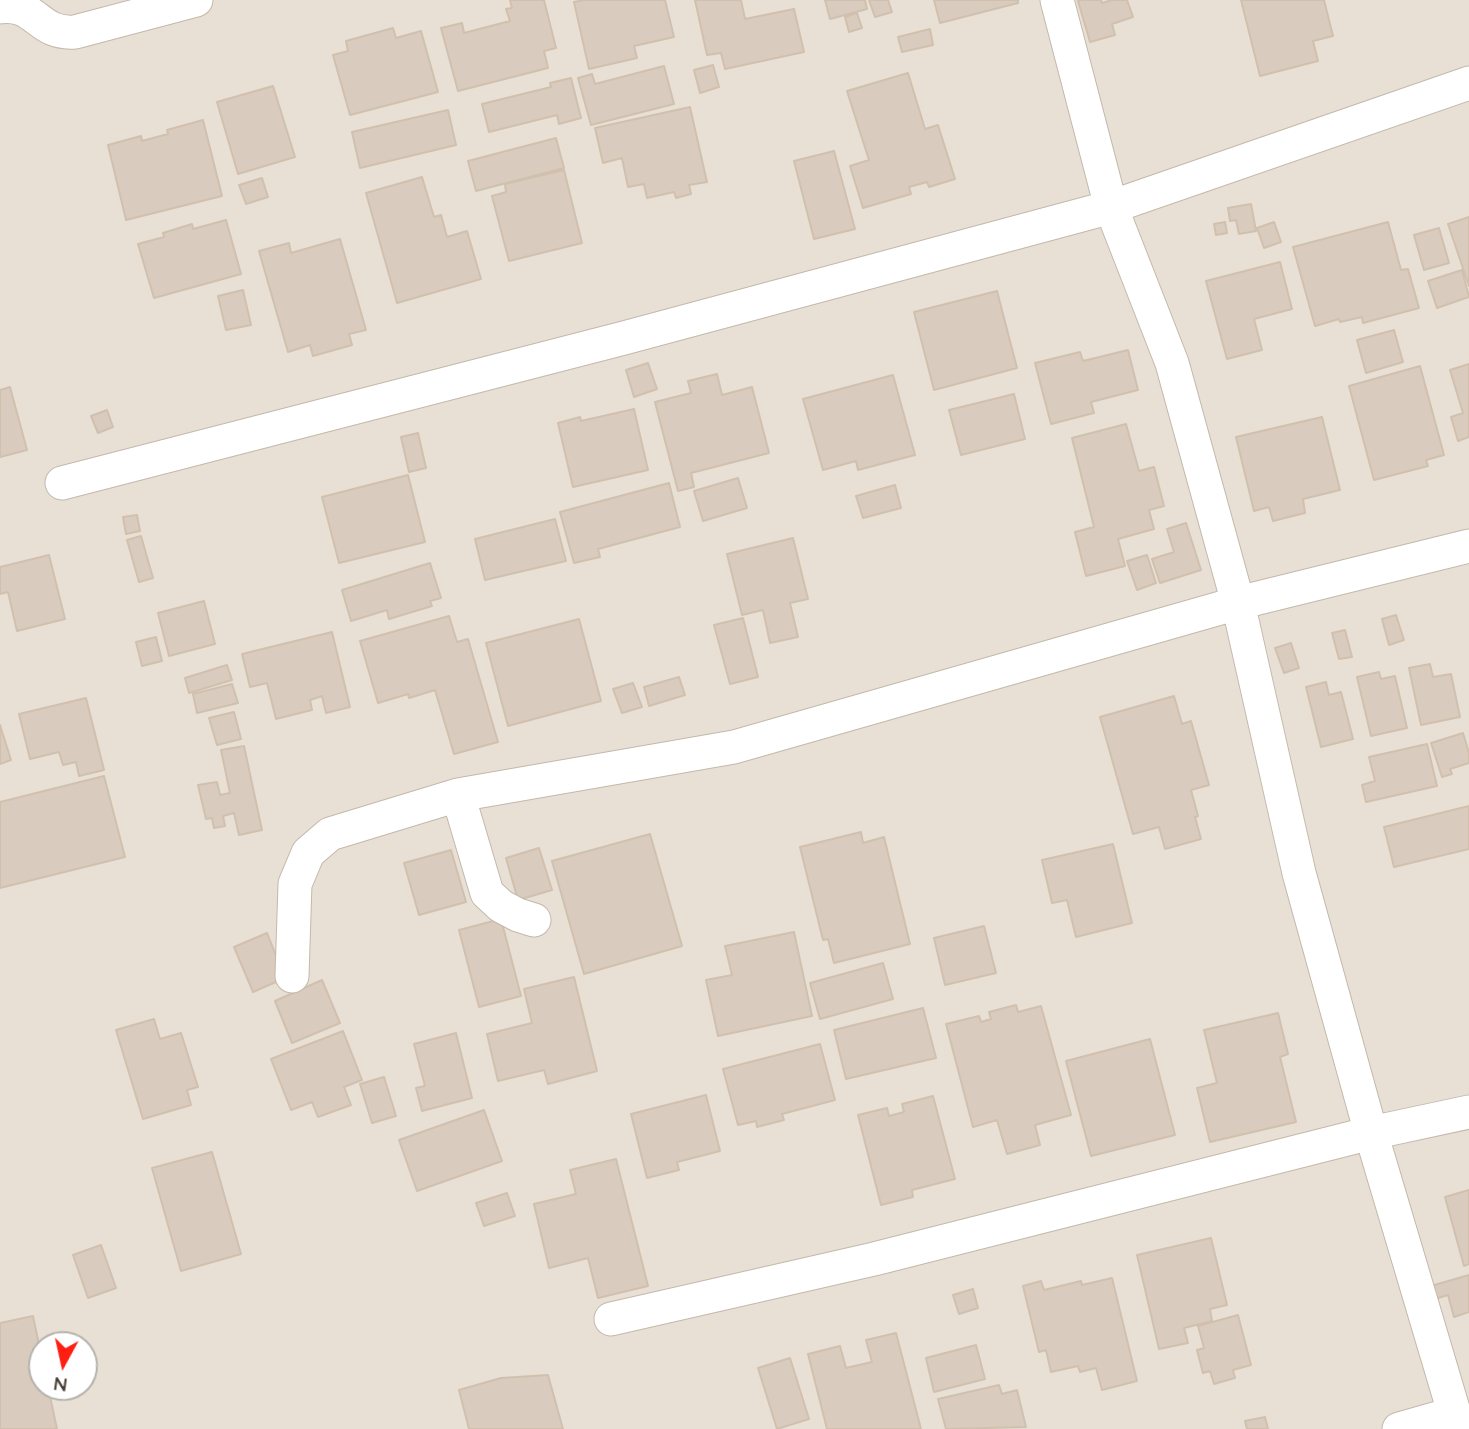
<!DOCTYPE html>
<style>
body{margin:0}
#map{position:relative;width:1469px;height:1429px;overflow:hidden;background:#f4eee6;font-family:Quicksand,sans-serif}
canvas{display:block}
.north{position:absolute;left:28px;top:1331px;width:70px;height:70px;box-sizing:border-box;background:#fff;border:2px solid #b5b2ae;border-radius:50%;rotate:188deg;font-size:19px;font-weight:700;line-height:28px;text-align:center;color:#473e35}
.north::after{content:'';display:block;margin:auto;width:24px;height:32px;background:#ff1e12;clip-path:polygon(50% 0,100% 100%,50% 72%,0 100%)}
</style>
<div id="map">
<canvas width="1469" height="1429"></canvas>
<div class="north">N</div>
</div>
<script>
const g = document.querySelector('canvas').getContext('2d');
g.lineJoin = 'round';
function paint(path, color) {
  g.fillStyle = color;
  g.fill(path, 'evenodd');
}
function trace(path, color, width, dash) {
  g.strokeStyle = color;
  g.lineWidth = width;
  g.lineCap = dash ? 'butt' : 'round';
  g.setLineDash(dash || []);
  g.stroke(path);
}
const residential = new Path2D(`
 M0,0h1469v1429h-1469zM42,1345h42v42h-42z`);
const building = new Path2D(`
 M510,0h34l12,48 -12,3 4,17 -90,23 -17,-63 21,-5 2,10 46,-12 -4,-12 6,-1z
 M584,0h81l9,37 -40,9 3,12 -48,11 -15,-67z
 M695,0h46l4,19 49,-10 10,43 -79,17 -4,-16 -14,2z
 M825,0h40l2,9 -37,10z
 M869,0h19l4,12 -17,5z
 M934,0h84v3l-78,20z
 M1082,0h19l1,3 10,-3h15l6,17 -21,7 3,11 -25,7 -12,-41z
 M1241,0h83l9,36 -20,5 5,20 -58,15z
 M857,13l5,15 -13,4 -4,-15z
 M393,28l3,10 25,-7 17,61 -88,23 -17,-60 15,-4 -2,-10z
 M930,29l3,16 -31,7 -4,-15z
 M713,65l6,22 -19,6 -6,-23z
 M664,66l10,38 -83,21 -13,-47 14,-4 3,10z
 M908,73l17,56 13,-4 17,54 -26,8 -2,-5 -18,5 2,7 -48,14 -13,-42 19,-6 -22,-69z
 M571,78l10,40 -22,6 -2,-9 -68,17 -7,-28 69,-17 -1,-4z
 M273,86l22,71 -57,17 -21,-72z
 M690,107l17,75 -18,3 2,9 -15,4 -2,-6 -27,6 -3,-14 -16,3 -6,-29 -19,5 -8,-35z
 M448,110l8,35 -96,23 -8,-36z
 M203,120l19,76 -96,24 -18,-75 33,-9 1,5 26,-7 -1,-4z
 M556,138l8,30 -88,23 -8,-30z
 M834,151l21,78 -41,10 -20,-78z
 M564,170l18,73 -73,18 -17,-65 14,-4 -1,-8z
 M422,177l12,40 7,-2 6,22 20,-6 14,48 -84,24 -31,-110z
 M262,178l6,19 -22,7 -7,-19z
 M1251,204l5,27 -17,3 -3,-14 -6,1 -2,-13z
 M1469,217v69l-21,-62z
 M226,220l15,54 -87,24 -16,-54 26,-7 -1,-4 29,-9 1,5z
 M1225,222l2,11 -11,2 -2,-11z
 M1274,222l7,20 -17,6 -7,-20z
 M1388,222l13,48 7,-1 11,39 -56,15 -1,-6 -22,5 -1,-3 -24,7 -22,-79z
 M1439,228l10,35 -25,7 -10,-35z
 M340,239l26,91 -17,4 3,11 -39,11 -3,-11 -22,7 -29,-101 30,-8 2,10z
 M1280,262l12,47 -38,10 8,31 -35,9 -21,-78z
 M1462,270l7,27 -32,11 -9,-27z
 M243,290l8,35 -25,5 -8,-34z
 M997,291l20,77 -83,22 -20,-78z
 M1394,330l9,32 -37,11 -9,-33z
 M1128,350l10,40 -47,12 3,11 -43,11 -16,-61 45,-11 3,9z
 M648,363l9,26 -23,8 -8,-27z
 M1469,364v73l-11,4 -7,-24 12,-4 -13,-43z
 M1420,366l24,89 -18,5 2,6 -54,14 -25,-94z
 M717,374l5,21 30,-8 17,66 -78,20 3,14 -16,4 -23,-89 36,-9 -3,-12z
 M893,375l22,80 -57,15 -2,-9 -33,9 -20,-71z
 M10,387l17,63 -27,7v-67z
 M1014,394l11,45 -64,16 -12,-45z
 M634,409l14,61 -75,17 -15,-64 22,-6 1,4z
 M107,410l6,17 -15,6 -7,-17z
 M1322,417l18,73 -37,9 2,14 -32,8 -4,-14 -15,4 -18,-74z
 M1126,424l13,47 15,-4 10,39 -15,4 5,19 -36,10 7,27 -39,10 -11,-44 19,-5 -22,-89z
 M418,433l8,35 -17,4 -8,-35z
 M408,475l17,67 -86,21 -17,-66z
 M738,478l9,30 -44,13 -9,-30z
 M669,483l11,44 -82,22 2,8 -26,6 -14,-51z
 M895,485l6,23 -38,10 -7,-22z
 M137,515l3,16 -14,3 -3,-17z
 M555,519l11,42 -81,19 -10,-41z
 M1186,523l15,47 -41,13 -8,-24 22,-7 -7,-23z
 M141,536l12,42 -14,4 -12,-42z
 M793,538l15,61 -18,4 8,34 -28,6 -7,-33 -21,5 -15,-61z
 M49,555l16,64 -48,12 -9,-39 -8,2v-27z
 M1147,555l9,28 -19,7 -10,-29z
 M430,563l11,35 -11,3 2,5 -43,13 -2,-9 -36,11 -9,-31z
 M204,601l11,43 -46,12 -11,-43z
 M1396,615l8,25 -15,5 -7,-26z
 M449,616l8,26 11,-3 30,103 -44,12 -19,-64 -26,8 -1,-4 -30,9 -18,-62z
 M743,618l15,59 -28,7 -16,-59z
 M579,619l22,82 -93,25 -22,-83z
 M1345,630l7,27 -13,2 -7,-26z
 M332,632l18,75 -24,6 -4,-17 -12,4 2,10 -36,9 -9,-36 -17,4 -8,-33z
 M156,637l6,24 -20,5 -6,-24z
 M1291,643l8,25 -15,5 -9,-25z
 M1430,664l3,13 18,-3 9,43 -39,8 -12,-57z
 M227,665l5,15 -43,13 -4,-15z
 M1379,672l2,7 14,-3 12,52 -36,8 -14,-59z
 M679,677l6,18 -36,11 -5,-19z
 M1326,682l3,13 12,-3 12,47 -32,8 -15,-60z
 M633,683l9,24 -20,6 -9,-24z
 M232,684l6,19 -41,10 -4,-19z
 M1174,696l8,28 9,-3 18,64 -18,5 7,26 -3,1 6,22 -36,10 -6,-22 -26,7 -33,-117z
 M86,698l18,72 -25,6 -3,-14 -13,3 -4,-13 -29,7 -11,-45z
 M234,712l7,27 -24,6 -8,-27z
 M0,725l11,35 -11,4z
 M1463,733l6,20v10l-19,6 2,5 -10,3 -11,-34z
 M1427,744l10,42 -71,16 -4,-17 13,-4 -6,-24z
 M244,746l18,84 -23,5 -5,-22 -11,3 2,10 -11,2 -2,-10 -6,1 -8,-34 19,-3 3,13 10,-2 -9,-43z
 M104,776l21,81 -125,31v-86z
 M1469,806v43l-75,18 -10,-40z
 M861,832l2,11 21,-6 26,107 -76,19 -6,-24 -5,1 -23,-93z
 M650,834l32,112 -98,28 -32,-113z
 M1113,844l19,79 -56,14 -9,-37 -15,3 -10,-43z
 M539,848l13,42 -34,10 -12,-42z
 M451,850l15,52 -47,13 -15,-52z
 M501,919l20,77 -42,11 -20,-77z
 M984,926l12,47 -51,12 -11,-47z
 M794,932l18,84 -94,20 -12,-56 26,-5 -7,-29z
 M267,933l18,45 -32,14 -19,-45z
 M883,963l10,36 -73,20 -10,-36z
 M574,977l23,94 -49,13 -4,-14 -46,11 -11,-47 45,-11 -8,-34z
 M322,980l18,43 -48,20 -17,-42z
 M1016,1005l2,7 23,-6 30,109 -36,10 5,20 -33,9 -10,-34 -24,7 -27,-103 33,-8 2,6 10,-3 -2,-7z
 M923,1008l13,50 -90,21 -12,-49z
 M1278,1013l10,41 -8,3 16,65 -86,20 -13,-54 20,-5 -13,-53z
 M154,1019l6,20 21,-6 17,54 -11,3 4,15 -48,14 -27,-89z
 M343,1031l19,49 -18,7 7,18 -33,12 -6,-15 -21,8 -20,-51z
 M456,1033l16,65 -50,13 -6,-23 9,-2 -11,-42z
 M1150,1039l25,96 -84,21 -25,-95z
 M820,1044l15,56 -53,14 2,6 -27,7 -1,-6 -18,4 -15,-56z
 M384,1077l12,39 -24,7 -12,-39z
 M706,1095l14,56 -43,11 2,8 -32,8 -16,-64z
 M933,1096l22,83 -43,11 1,7 -32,8 -23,-90 29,-7 2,8 15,-4 -2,-8z
 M484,1110l18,51 -85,30 -18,-51z
 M212,1152l29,102 -60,17 -29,-103z
 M616,1159l32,127 -50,12 -10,-40 -39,10 -15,-64 42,-10 -6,-24z
 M1469,1190v74l-5,2 -19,-69z
 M507,1193l8,23 -31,10 -8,-23z
 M1211,1238l16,67 -17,4 2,12 -28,7 4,15 -29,6 -22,-94z
 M101,1245l15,43 -28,10 -15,-43z
 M1469,1275v37l-15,5 -6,-22 -13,4 -4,-13z
 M1112,1278l25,103 -35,9 -6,-22 -16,4 -2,-6 -27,6 -5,-22 -7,2 -16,-66 18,-5 3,9 37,-9 1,4z
 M973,1289l5,19 -19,6 -6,-19z
 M1238,1315l13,50 -18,5 2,8 -21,6 -4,-13 -7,2 -6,-23 7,-2 -6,-22z
 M33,1316l9,43v28h6l9,42h-57v-106z
 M896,1333l25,96h-94l-19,-75 32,-8 6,22 26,-6 -6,-22z
 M976,1345l9,34 -51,13 -8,-34z
 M790,1358l19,61 -32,10 -19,-61z
 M548,1375l15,54h-94l-10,-39 42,-12z
 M999,1385l3,9 15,-4 9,37 -80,2 -8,-30z
 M1265,1417l3,12h-21l-2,-8z`);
const minor = new Path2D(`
 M1057,0l54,207 61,156 66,240 61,270 72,260 88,296
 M0,7c37,-5 37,28 75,25l121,-32
 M62,483l562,-145 487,-131 358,-124
 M458,795l29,98 14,13 17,9 16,5
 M292,976l3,-92 13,-31 22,-19 128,-39 276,-48 504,-144 231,-57
 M611,1319l263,-60 497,-126 98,-21
 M1399,1429l56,-16`);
paint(residential, '#e8e0d4');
paint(building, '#d9ccbe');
trace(building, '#d1c0ae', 2);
trace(minor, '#c3b8ab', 35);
trace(minor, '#fff', 33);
</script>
